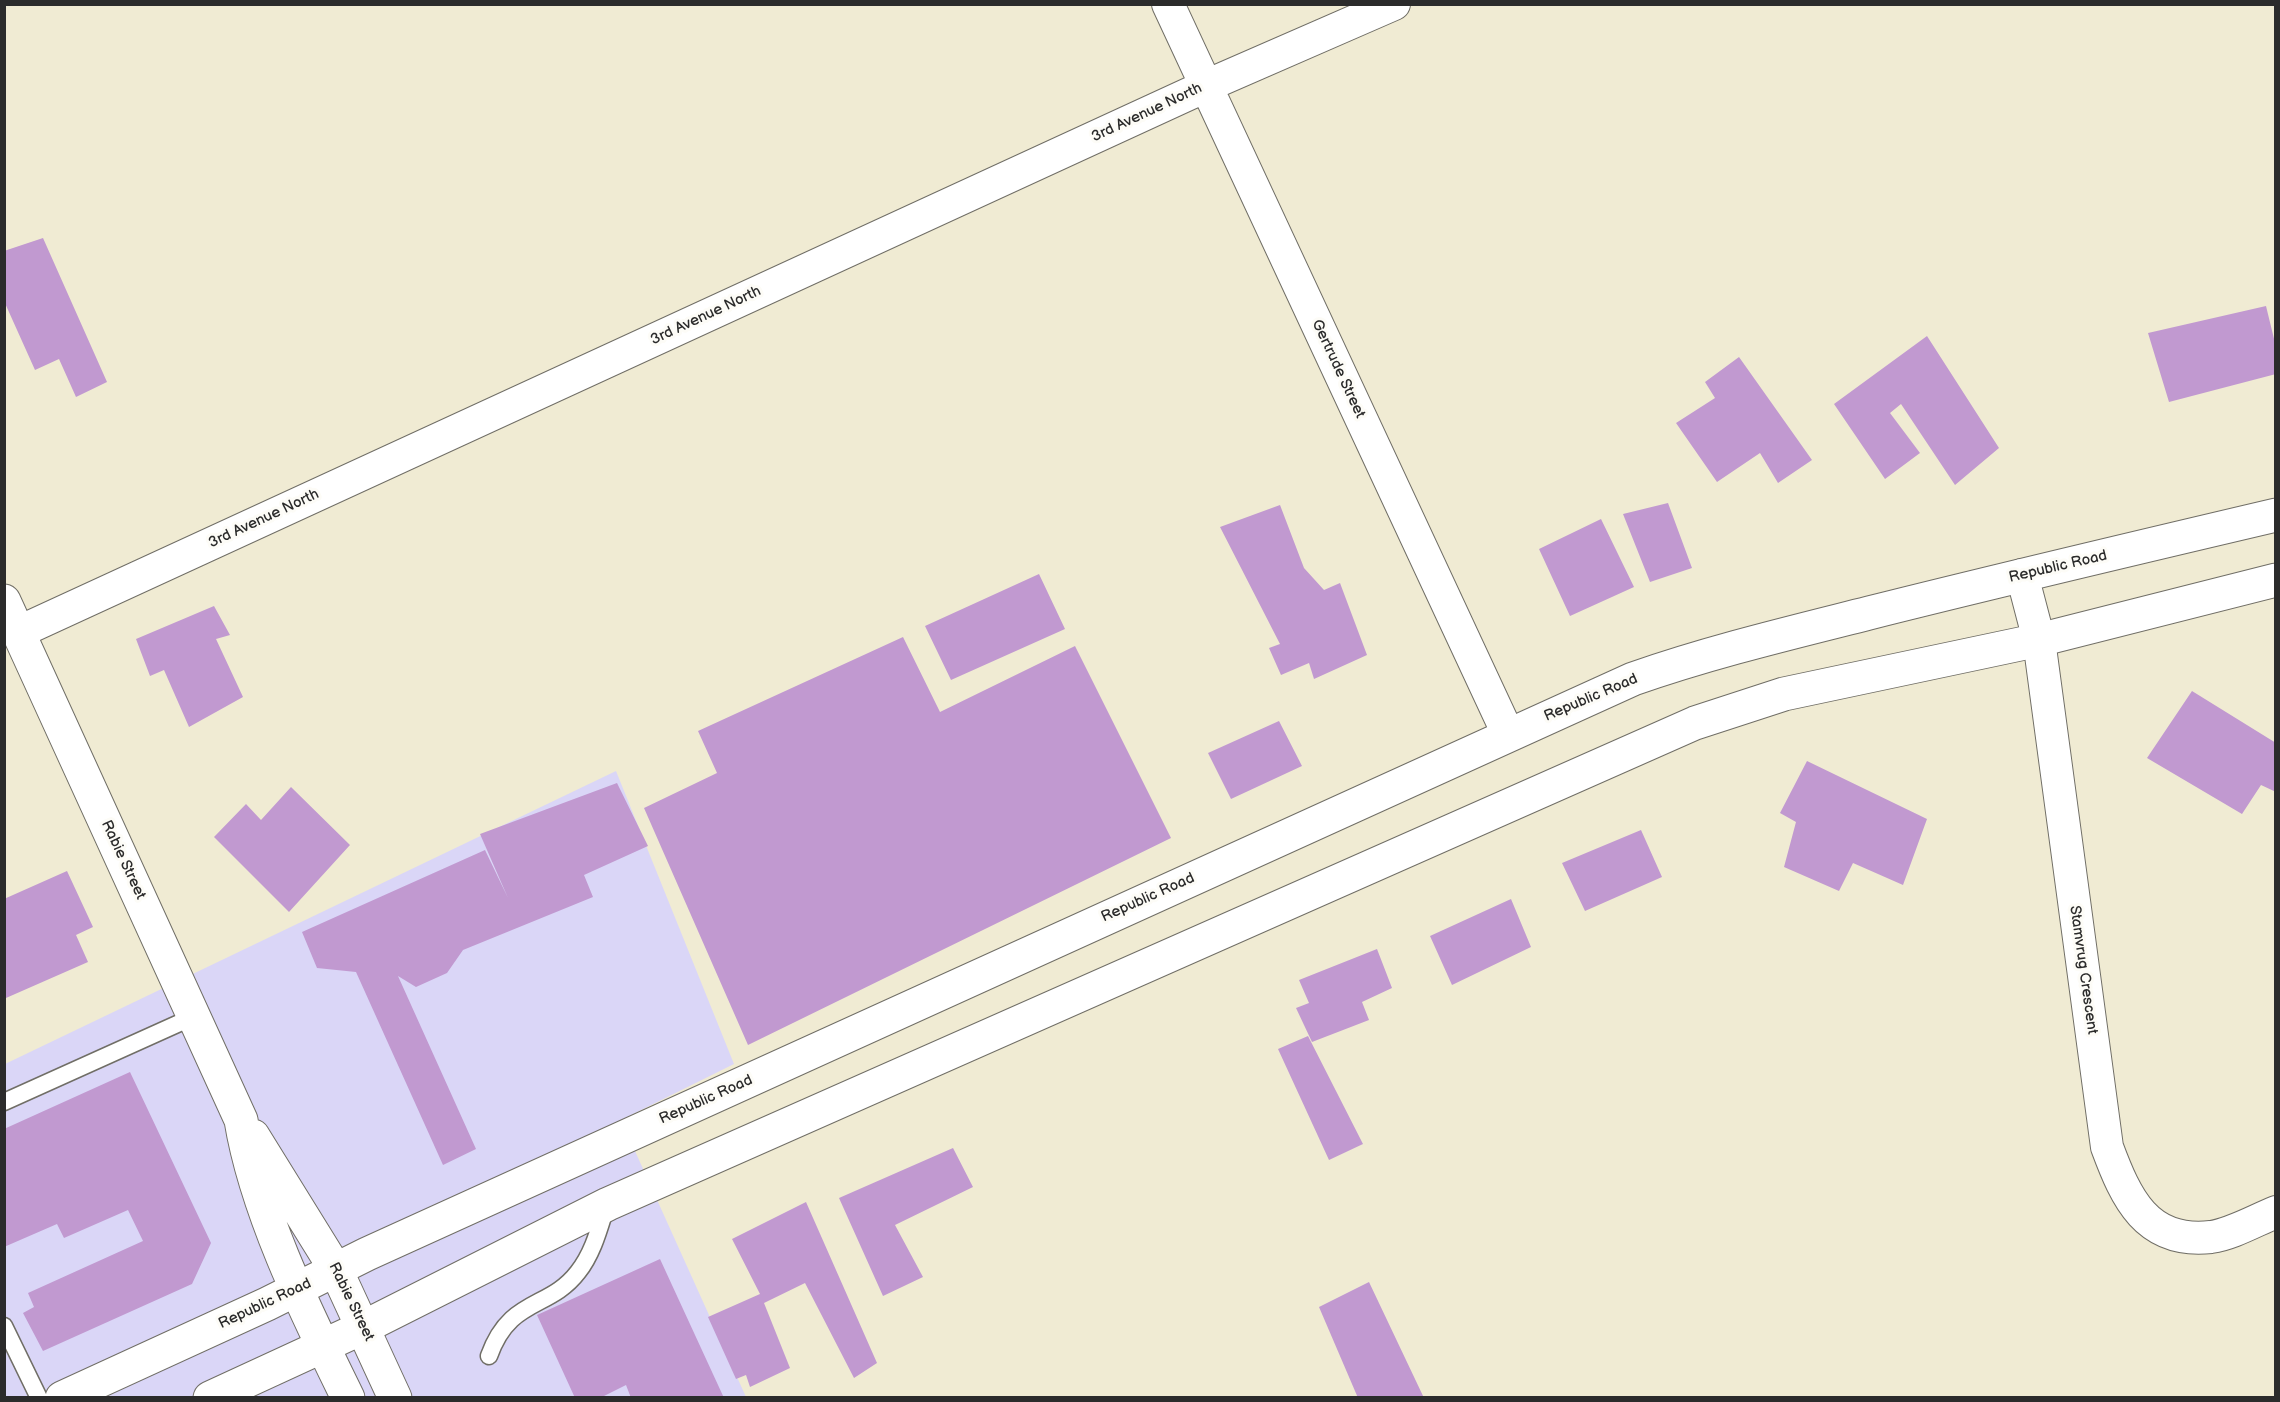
<!DOCTYPE html>
<style>
body{margin:0}
#map{position:relative;width:2280px;height:1402px;overflow:hidden;background:#f0ebd3;font-family:"Balsamiq Sans",sans-serif}
canvas{display:block}
.frame{position:absolute;inset:0;border:6px solid #2b2b2b;pointer-events:none}
</style>
<div id="map">
<canvas width="2280" height="1402"></canvas>
<div class="frame"></div>
</div>
<script>
const g = document.querySelector('canvas').getContext('2d');
g.lineJoin = 'round';
function paint(path, color) {
  g.fillStyle = color;
  g.fill(path, 'evenodd');
}
function trace(path, color, width, dash) {
  g.strokeStyle = color;
  g.lineWidth = width;
  g.lineCap = dash ? 'butt' : 'round';
  g.setLineDash(dash || []);
  g.stroke(path);
}
function label(font, color, halo, rows, align = 'center') {
  g.font = font + ' "Balsamiq Sans",sans-serif';
  g.lineWidth = 6;
  g.setLineDash([]);
  g.textBaseline = 'middle';
  g.strokeStyle = halo;
  g.fillStyle = color;
  for (const [text, x, y, turn = 0] of rows) {
    g.save();
    g.translate(x, y);
    g.rotate((+turn || 0) * Math.PI / 180);
    g.textAlign = isNaN(turn) ? turn : align;
    if (halo) g.strokeText(text, 0, 0);
    g.fillText(text, 0, 0);
    g.restore();
  }
}
const built = new Path2D(`
 M616,771l118,293 -113,56 125,277 -741,1v-334z`);
const building = new Path2D(`
 M43,238l64,144 -31,15 -17,-38 -24,11 -31,-69v-50z
 M2266,306l10,41v27l-107,28 -21,-69z
 M1927,336l72,112 -44,37 -54,-81 -11,9 30,40 -35,26 -51,-75z
 M1739,357l73,103 -34,23 -18,-30 -43,29 -41,-59 39,-25 -10,-16z
 M1668,503l24,65 -42,14 -27,-68z
 M1280,505l24,63 20,22 16,-7 27,72 -53,24 -5,-16 -28,12 -12,-27 11,-4 -60,-117z
 M1601,519l33,68 -64,29 -31,-67z
 M1039,574l26,55 -114,51 -26,-54z
 M214,606l16,29 -14,4 27,58 -54,30 -25,-57 -14,6 -14,-37z
 M903,637l37,75 135,-66 96,192 -423,207 -104,-237 73,-35 -19,-42z
 M2192,691l84,52v49l-15,-7 -19,29 -95,-56z
 M1279,721l23,45 -71,33 -23,-46z
 M1807,761l120,58 -24,66 -50,-22 -14,28 -55,-24 12,-45 -16,-9z
 M617,783l31,63 -64,29 9,22 -130,53 -16,23 -31,14 -18,-11 78,173 -33,16 -87,-193 -39,-4 -15,-36 183,-82 23,48 -28,-64z
 M291,787l59,58 -61,67 -75,-75 32,-33 15,16z
 M1641,830l21,47 -77,34 -23,-48z
 M67,871l26,56 -17,8 12,27 -82,36 -2,-99z
 M1511,899l20,48 -79,38 -22,-49z
 M1377,949l15,39 -30,14 7,18 -57,22 -16,-34 13,-5 -10,-23z
 M1308,1036l55,108 -34,16 -51,-111z
 M130,1072l81,171 -19,41 -149,67 -20,-38 11,-6 -6,-14 115,-52 -15,-31 -64,28 -7,-14 -53,23v-118z
 M953,1148l20,39 -78,38 28,52 -40,19 -44,-98z
 M806,1202l71,161 -23,15 -49,-95 -41,20 26,65 -40,19 -4,-12 -10,4 -28,-62 52,-23 -28,-55z
 M660,1259l64,139h-93l-5,-13 -26,13h-25l-38,-83z
 M1369,1282l55,116h-66l-39,-91z`);
const service = new Path2D(`
 M4,1102l191,-86
 M4,1326l35,72
 M489,1356c21,-59 60,-46 89,-84 15,-19 21,-43 28,-65`);
const minor = new Path2D(`
 M1168,4l340,730
 M2022,575l17,65 68,507c19,51 39,97 104,90 21,-3 45,-17 65,-25
 M19,632l1187,-546 188,-82`);
const tertiary = new Path2D(`
 M4,601l237,519c15,92 66,194 107,278
 M253,1136l83,134 59,128`);
const secondary = new Path2D(`
 M62,1398l205,-94 100,-50 1266,-575c77,-27 157,-46 236,-66 135,-34 271,-66 407,-98
 M210,1398l154,-71 244,-123 1087,-481 89,-29 255,-54 237,-60`);
const streetNames = [
 ["3rd Avenue North",1147,113,-25],
 ["3rd Avenue North",706,316,-25],
 ["Gertrude Street",1338,369,65],
 ["3rd Avenue North",264,519,-25],
 ["Republic Road",2058,567,-13],
 ["Republic Road",1591,698,-23],
 ["Rabie Street",123,860,65],
 ["Republic Road",1148,898,-24],
 ["Stamvrug Crescent",2083,970,82],
 ["Republic Road",706,1100,-24],
 ["Rabie Street",351,1302,64],
 ["Republic Road",265,1304,-25]
];
paint(built, '#dad6f7');
paint(building, '#c199d0');
trace(service, '#706e66', 19);
trace(minor, '#706e66', 34);
trace(tertiary, '#706e66', 35);
trace(secondary, '#706e66', 35);
trace(service, '#fff', 16);
trace(minor, '#fff', 32);
trace(tertiary, '#fff', 33);
trace(secondary, '#fff', 33);
label('15px', '#2b2b2b', '#fdfcf7', streetNames);
</script>
